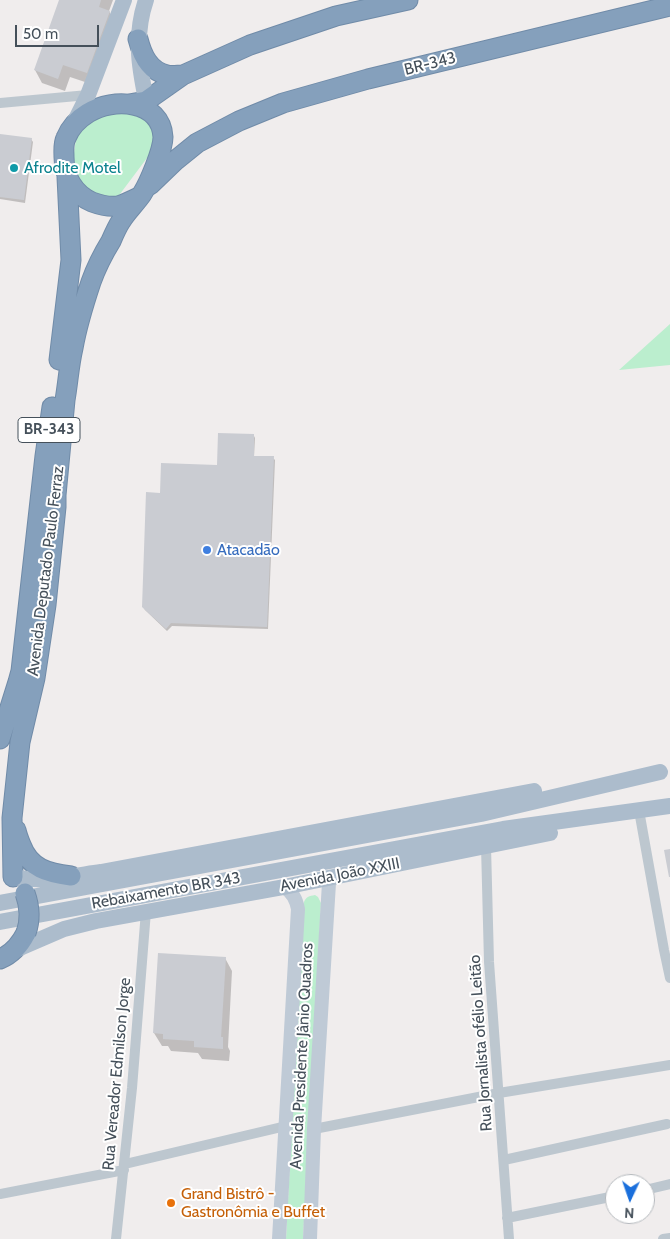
<!DOCTYPE html>
<meta charset="utf-8">
<style>
body{margin:0}
#map{position:relative;width:670px;height:1239px;overflow:hidden;background:#f0eded;font-family:Cabin,sans-serif}
canvas{display:block}
.north{position:absolute;left:605px;top:1174px;width:50px;height:50px;box-sizing:border-box;background:#fff;border:1px solid #b5b9bd;border-radius:50%;rotate:183deg;font-size:14px;font-weight:700;line-height:20px;text-align:center;color:#45505a}
.north::after{content:'';display:block;margin:auto;width:18px;height:22px;background:#1a6fdc;clip-path:polygon(50% 0,100% 100%,50% 72%,0 100%)}
.scale{position:absolute;left:15px;top:25px;width:84px;height:22px;box-sizing:border-box;border:2px solid #45505a;border-top:0;padding-left:6px;font-size:15px;line-height:18px;white-space:nowrap;color:#45505a;-webkit-text-stroke:4px #fff;paint-order:stroke}
</style>
<div id="map">
<canvas width="670" height="1239"></canvas>
<div class="north">N</div>
<div class="scale">50 m</div>
</div>
<script>
const g = document.querySelector('canvas').getContext('2d');
g.lineJoin = 'round';
function paint(path, color) {
  g.fillStyle = color;
  g.fill(path, 'evenodd');
}
function trace(path, color, width, dash) {
  g.strokeStyle = color;
  g.lineWidth = width;
  g.lineCap = dash ? 'butt' : 'round';
  g.setLineDash(dash || []);
  g.stroke(path);
}
function label(font, color, halo, rows, align = 'center') {
  g.font = font + ' Cabin,sans-serif';
  g.lineWidth = 4;
  g.setLineDash([]);
  g.textBaseline = 'middle';
  g.strokeStyle = halo;
  g.fillStyle = color;
  for (const [text, x, y, turn = 0] of rows) {
    g.save();
    g.translate(x, y);
    g.rotate((+turn || 0) * Math.PI / 180);
    g.textAlign = isNaN(turn) ? turn : align;
    if (halo) g.strokeText(text, 0, 0);
    g.fillText(text, 0, 0);
    g.restore();
  }
}
const green = new Path2D(`
 M109,110c9,2 20,1 28,5 10,4 17,15 21,24l-5,11 -36,48h-13l-17,-9 -9,-12 -4,-6 -1,-10 2,-16 3,-11 7,-11z
 M670,324v41l-51,5z
 M315,895l3,2 3,6 -18,336h-17l18,-337c2,-5 5,-6 11,-7z`);
const shadow = new Path2D(`
 M60,0h53l-4,11 7,13 -22,61 -24,-8 -5,14 -23,-8 -7,-13z
 M0,135l31,4 2,3 -8,61 -25,-4z
 M254,436l1,2 -1,19 19,1 2,2 -7,169 -96,-3 -5,5 -22,-21 -2,-3 18,-113 57,-27z
 M225,958l7,13 -4,76 2,4 -1,10 -27,-2 -4,-6 -27,-2 -3,-5h-6l-8,-13z`);
const building = new Path2D(`
 M59,0h42l-2,7 11,4 -23,62 -24,-8 -5,14 -24,-9z
 M0,134l32,4 -8,62 -24,-3z
 M218,433l36,1v22h20l-7,171 -96,-4 -5,6 -24,-22 4,-115 14,1 1,-30 56,2z
 M670,849v28h-1l-5,-27z
 M158,953l68,4 -5,80h2v12l-29,-2v-6l-31,-2v-5l-10,-1z`);
const street = new Path2D(`
 M0,103l88,-8
 M640,816l24,134 6,28
 M486,846l3,116 20,277
 M314,1129l185,-36 171,-28
 M504,1160l163,-36
 M125,1164l161,-38
 M645,1190l25,-6
 M0,1194l124,-24
 M507,1218l108,-22
 M116,1239l16,-151 14,-177
 M663,1239l7,-1`);
const secondary = new Path2D(`
 M279,1239l19,-330c-2,-10 -5,-16 -14,-22
 M310,1239l4,-110 15,-246 4,-6`);
const primary = new Path2D(`
 M146,0c-13,38 -6,72 2,109
 M73,125l15,-30 36,-95
 M13,877c29,6 59,-1 88,-5l433,-81
 M0,903l481,-89 179,-42
 M0,922l503,-93 167,-23
 M13,951l51,-22 32,-8 188,-34 266,-54`);
const highway = new Path2D(`
 M138,39c4,16 11,32 29,36 5,1 11,0 16,0
 M129,104l17,-3 37,-26 67,-30 86,-29 72,-16
 M150,185l26,-25 21,-17 42,-22 44,-18 85,-24 302,-73
 M59,360l12,-100 -4,-83
 M0,739l18,-57 3,-11 24,-215 7,-49
 M16,830c1,5 3,10 5,15 9,24 27,28 50,31
 M13,877l-1,-59 8,-76 15,-64 11,-73 10,-98v-12c3,-32 6,-63 9,-95 3,-17 4,-35 8,-52 4,-22 11,-45 18,-66 5,-14 12,-28 20,-41 3,-7 6,-14 10,-20 6,-10 15,-18 21,-27 7,-11 21,-44 21,-57 -2,-37 -50,-40 -75,-24 -10,6 -18,15 -22,25 -3,6 -2,13 -2,19 0,20 10,37 28,45 8,3 18,5 26,4 7,-2 15,-6 21,-9
 M0,959c12,-5 20,-14 26,-26`);
const highwayBridge = new Path2D(`
 M25,893c5,14 6,26 1,40`);
const markers = [
 [14,168,5,"#0f9aa8"],
 [207,550,5,"#3f7fe0"],
 [171,1203,5,"#e8710a"]
];
const shields = [
 [49,430,62]
];
const shieldNames = [
 ["BR-343",49,430]
];
const streetNames = [
 ["BR-343",430,64,-14],
 ["Avenida Deputado Paulo Ferraz",46,571,-83],
 ["Avenida João XXIII",340,875,-11],
 ["Rebaixamento BR 343",166,891,-10],
 ["Rua Jornalista ofélio Leitão",481,1043,-94],
 ["Avenida Presidente Jânio Quadros",302,1056,-87],
 ["Rua Vereador Edmilson Jorge",117,1074,-85]
];
const cultureNames = [
 ["Afrodite Motel",24,168]
];
const shopNames = [
 ["Atacadão",217,550]
];
const foodNames = [
 ["Grand Bistrô -",181,1194],
 ["Gastronômia e Buffet",181,1212]
];
paint(green, '#bbeece');
paint(shadow, '#0003');
paint(building, '#caccd2');
trace(highway, '#708ba8', 21);
trace(street, '#bdc7cf', 10);
trace(secondary, '#bfcad6', 14);
trace(primary, '#acbccc', 16);
trace(highway, '#85a0bc', 19);
trace(highwayBridge, '#708ba8', 21, []);
trace(highwayBridge, '#85a0bc', 19);
for (const [x, y, r, color] of markers) {
  const dot = new Path2D();
  dot.arc(x, y, r, 0, 2 * Math.PI);
  g.fillStyle = color;
  g.fill(dot);
  trace(dot, '#fff', 2);
}
for (const [x, y, w] of shields) {
  const box = new Path2D();
  box.roundRect(x - w / 2, y - 12.5, w, 25, 4);
  g.fillStyle = '#fff';
  g.fill(box);
  trace(box, '#45505a', 1);
}
label('bold 15px', '#45505a', null, shieldNames);
label('16px', '#45505a', '#fff', streetNames);
label('16px', '#0d838f', '#fff', cultureNames, 'left');
label('16px', '#366cbe', '#fff', shopNames, 'left');
label('16px', '#c56008', '#fff', foodNames, 'left');
</script>
